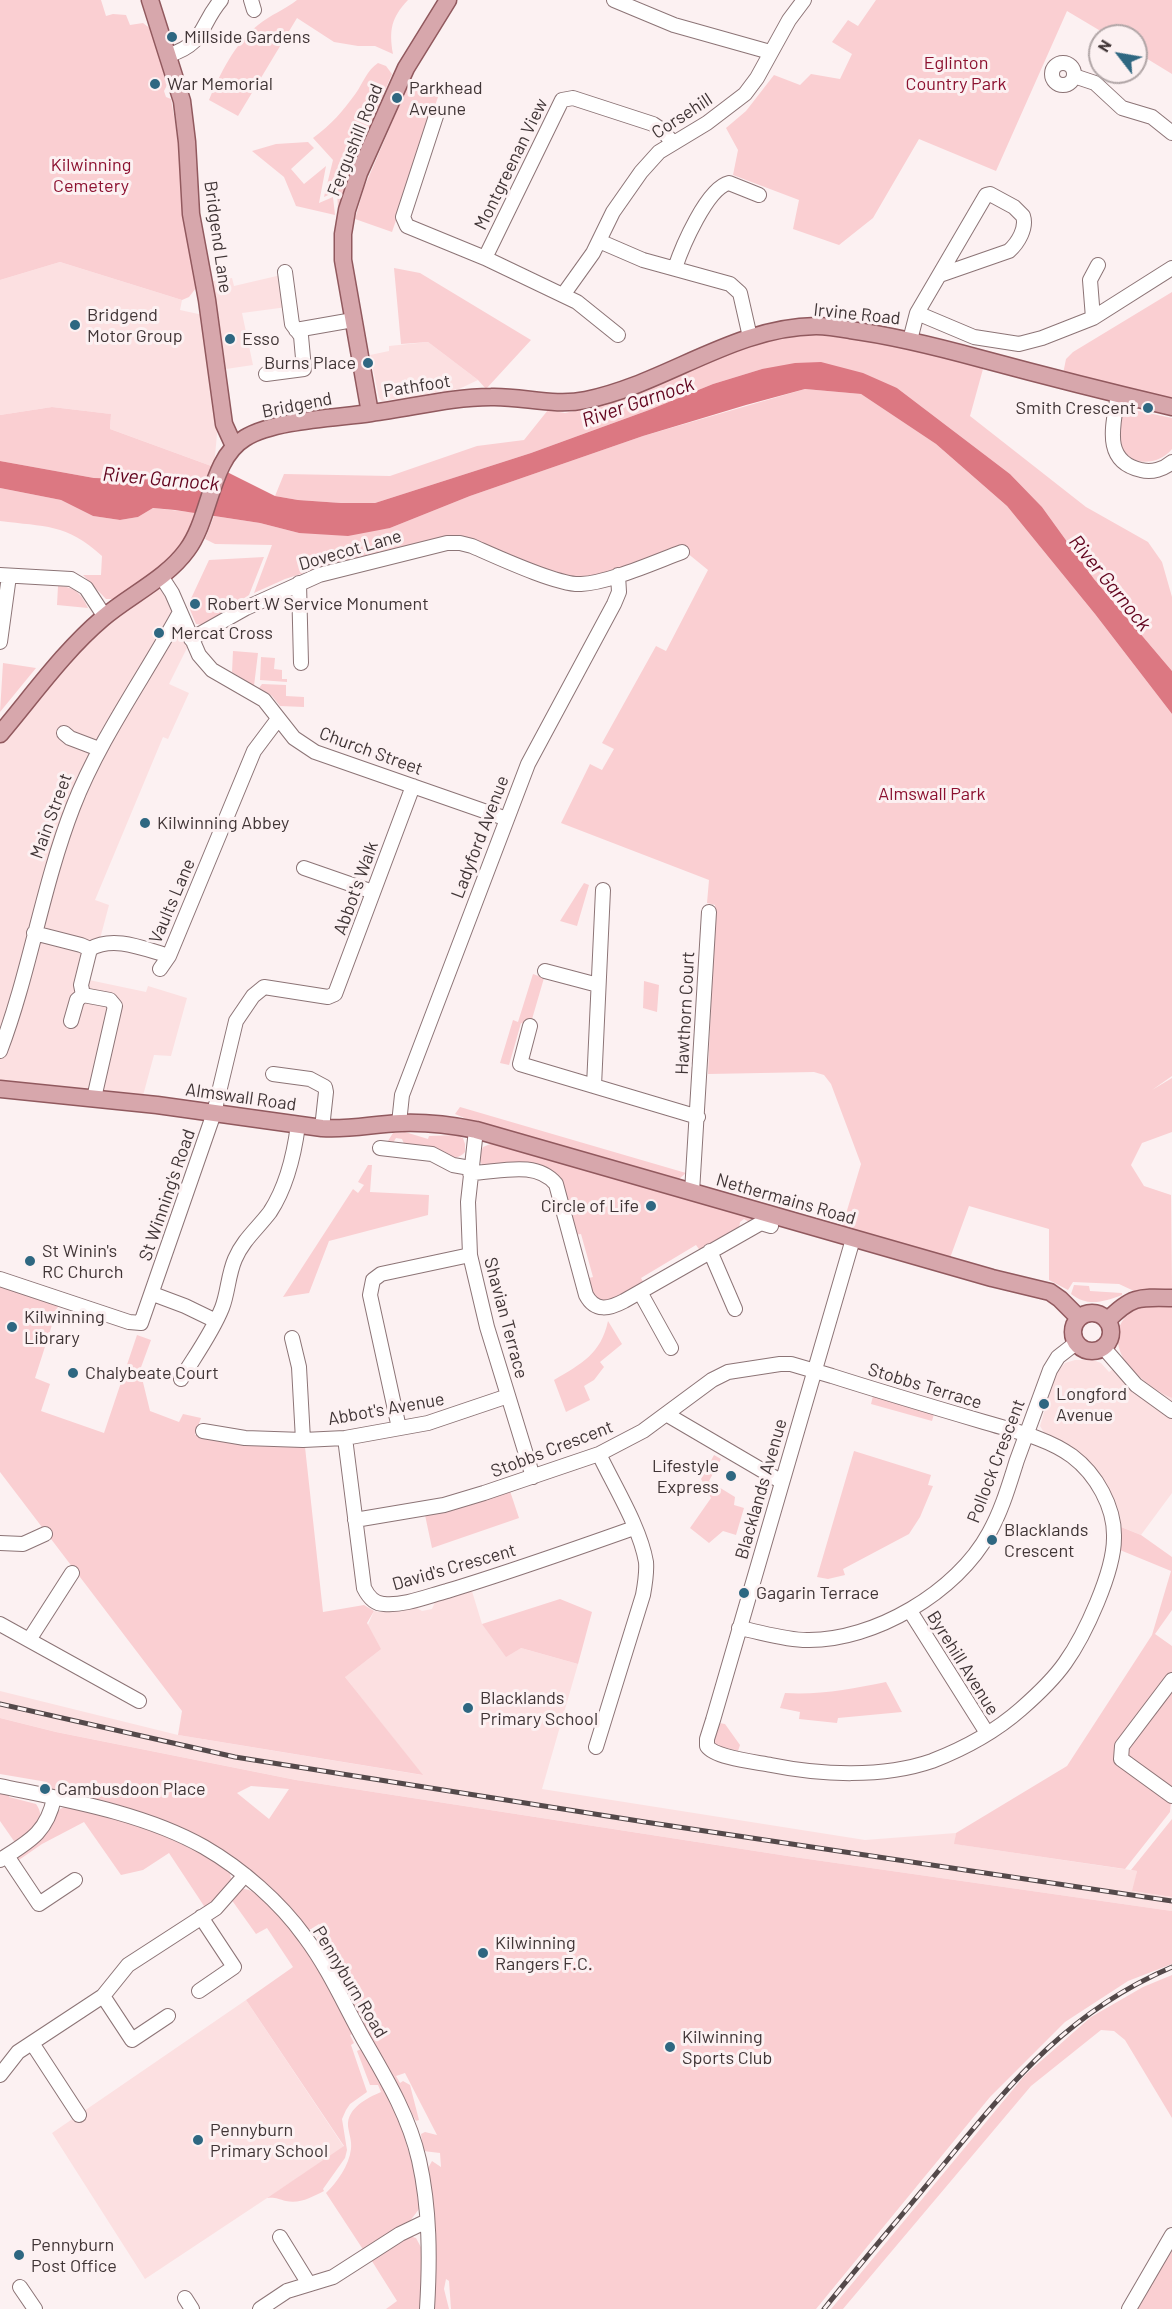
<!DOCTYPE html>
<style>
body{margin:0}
#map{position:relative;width:1172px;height:2309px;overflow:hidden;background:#fcf1f2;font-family:Barlow,sans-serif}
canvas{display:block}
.north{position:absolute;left:1088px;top:24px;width:60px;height:60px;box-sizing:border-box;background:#fcf1f2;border:2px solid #b1a6a7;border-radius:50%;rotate:301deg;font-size:16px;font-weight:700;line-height:24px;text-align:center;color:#403536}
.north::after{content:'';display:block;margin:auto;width:21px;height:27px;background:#2e6781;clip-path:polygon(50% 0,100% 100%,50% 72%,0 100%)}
</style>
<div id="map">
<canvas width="1172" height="2309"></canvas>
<div class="north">N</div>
</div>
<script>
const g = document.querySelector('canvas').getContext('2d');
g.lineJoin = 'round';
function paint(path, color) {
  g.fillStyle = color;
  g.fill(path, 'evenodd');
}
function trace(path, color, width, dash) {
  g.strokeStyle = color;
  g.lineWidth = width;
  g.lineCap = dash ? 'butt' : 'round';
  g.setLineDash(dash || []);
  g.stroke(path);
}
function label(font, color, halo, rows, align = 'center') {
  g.font = font + ' Barlow,sans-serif';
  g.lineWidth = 6;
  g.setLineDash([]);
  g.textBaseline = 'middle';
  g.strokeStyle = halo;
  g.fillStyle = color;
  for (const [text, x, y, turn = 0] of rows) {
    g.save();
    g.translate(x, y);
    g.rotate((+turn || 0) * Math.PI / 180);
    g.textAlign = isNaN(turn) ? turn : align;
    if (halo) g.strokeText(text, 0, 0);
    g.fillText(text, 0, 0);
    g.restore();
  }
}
const built = new Path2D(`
 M60,262l122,38 -2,10 23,5 13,97 1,22 -3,33 -104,-38 1,-15 -59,-7 -52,8v-135z
 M281,275l6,32 -45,6 11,52 -27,4 -13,-88 19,-3 2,8z
 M428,342l50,38 -19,9 -77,12 -3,-3 -9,-43 19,-4v-5z
 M161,576l27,70 -19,38 20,9 -21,46 -5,-2 -68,163 14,5 -20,75 57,12 2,-6 39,12 -16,58 -17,-1 -13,48 -141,-14v-355l54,-65z
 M1075,1360h18l8,3 8,9 16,-12 7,10 40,28v95l-31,42 -20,-8 -3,-18 -13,-27 -16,-21 -23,-18 -21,-9 -5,-8 15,-51 10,-12z
 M471,1588l11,36 39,24 57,16 -36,125 323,51 91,-7 -1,11 182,27 -4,20 39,6v14l-378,-54 -498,-77 -240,-48 -56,-14v-27l178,44 244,40 -77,-98 29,-66 6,1 34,-6 8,5 10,-2 4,-9z
 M246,2000l98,147 -199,132 -93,-146z`);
const green = new Path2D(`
 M0,0h101l5,16 7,-2 13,1 4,10 13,-2 8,6 16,56 -3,6 2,6 5,2c12,63 16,126 25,189l-7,9 -7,3 -122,-38 -60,18z
 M297,0h111c-17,18 -19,30 -15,54l-18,-8h-17l-24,-4 -37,-24 -59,98 -29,-16c11,-26 26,-57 49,-75 12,-10 28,-16 39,-25z
 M876,0h296v74l-36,-22v-16h-27l-42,-25 -71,160 -77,-32 -46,79 -34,27 -46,-16 6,-29 -66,-25 5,-25 -12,-22 20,-17 28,-36 26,10 11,-11 29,5 12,-25 -20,-12 16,-22 10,6z
 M378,63l8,3 6,8 -44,103 -10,32 -1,-18 -13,6 9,-37 -20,-22c18,-13 30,-27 43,-45 7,-10 11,-23 22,-30z
 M408,85l30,12 -46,135 -37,-13 9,-31z
 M308,142l6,6 -23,21 13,15 22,-18 -7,37 14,-6 2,18 -39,-9 -12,-29 -32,-26 24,-7z
 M394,268l26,5 111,67 -45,49 -8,-9 -50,-38 -27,2z
 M1172,292v108l-109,-26 3,-15 7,-7z
 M821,334c56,6 109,18 162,35l-13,47 116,91 62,35 14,20 10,35v74l-78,-92 -52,-72 -32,-33 -113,-86 -135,-19 -49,15 -64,26 -118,43 -156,50h-34l-43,-3 -23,-4 9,-22 106,2 87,-30 47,-6 24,-30 17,3 18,-4 32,-9 56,-21 79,-34 33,-7z
 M805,389l56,5 75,50 71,62 88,108 77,100v362l-20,14 20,-12v54l-30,11 -11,22 13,21 27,9 1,96h-38l-15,-7 -46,-2 -5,8 -19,-10v-51l-80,-23 -19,52 -108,-31 19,-63 -30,-80 -7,-9 -10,-3 -106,2 7,-169 -8,-2 2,-23 -148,-57 29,-59 12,6 12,-21 -12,-6 54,-97 10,5 42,-81 -27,-22 -91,31 -33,-4 -87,-35 -19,-4 -131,32 -35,11 -31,14 18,-48 -57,-1 -10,-5 9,-23 46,7 39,10 91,-5 80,-32 173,-60z
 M52,407l59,7 -1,15 104,38 -5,14 -115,-3 -94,-17v-46z
 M1124,408l48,10v31c-16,20 -52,17 -54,-13 -1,-9 3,-19 6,-28z
 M0,488l61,12 32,16 27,4 18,-3 15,-9 46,5c-6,11 -11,23 -19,33 -17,22 -44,37 -66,53h-8l-23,-24h18l1,-19c-36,-33 -57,-29 -102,-35z
 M264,557l-15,38 -46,30 -7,-1 -8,-19 21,-45z
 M58,586c17,1 23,7 30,22l-31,-3z
 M233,651l25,2 -4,33 -22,-14z
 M261,657l14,1 -1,11 8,1v9h5v3l-27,-2z
 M3,663l33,5 -36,44z
 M262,684l24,1v11l18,1v10l-24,-1 -8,-10 -13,-8z
 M584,883l5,2 -12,41 -17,-5z
 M533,974l11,4 -14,48 -9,-3 -12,42 -9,-2 13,-43 5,2z
 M644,981l15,4 -2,27 -14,-4z
 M460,1107l226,66 -7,6 -6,-1 -202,-57 -16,-7z
 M405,1132l23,7 1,-3 27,-1 7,3 2,6v8c-12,15 -44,-2 -60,-6l-3,-7 -6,-1 -3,5 -7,1 7,-11z
 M495,1142l263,77 -9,3 -5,-3 -4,3 -1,8 -38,22 -5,-7 -55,33 4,7 -36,18 -13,-4 -11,-20 8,-2 -12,-43 -7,1 -17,-57 -73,-11c-6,-6 -5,-12 -1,-20z
 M368,1165h4l-2,27 59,3 -1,20 -99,26 -20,52 -26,4 70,-108 5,4 6,-8 -6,-3z
 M0,1284l59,19 -24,75 15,6 -9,27 63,22 33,-98 14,5 -11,30 10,41 29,11 4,-8 18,4 -6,17 45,8 65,4 18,165 41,-7 10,6 -7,12 14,26 -36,28 78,98 -245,-40 4,-24 -182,-239z
 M1074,1285l15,1 1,5 32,2v2c-19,7 -34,12 -51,-1z
 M1143,1307h29v91c-13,-5 -29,-18 -39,-27 -22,-22 -22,-55 10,-64z
 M608,1321l14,23 -22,18 4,5 -10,13 -10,6 6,14 -24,12 -12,-32c27,-16 47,-26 54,-59z
 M873,1396l61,18 -2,7 -61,-17z
 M854,1451l77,24 -3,10 5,1 -13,31 -11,17 -66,35 2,6 -17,4 -11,-2z
 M714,1455l7,4 -12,22 26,16 -1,8 10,3 -8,27 -13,-4 -14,12 -19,-15 21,-30 -10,-19z
 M510,1491l9,27 -87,30 -7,-33z
 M1121,1527l20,8 31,22v53l-17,24 17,12v28l-55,76 54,52 -1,10 -45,57 -171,-25 2,-11 111,-67 85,-131 19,-64 -51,-21z
 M560,1599l32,13 -14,52 -57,-16 -15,9 -24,-33z
 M886,1682l16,30 -64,6 -1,5 -38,-4 1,-7 -20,-4 5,-15c35,2 67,-4 101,-11z
 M1172,1688v103l-46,-32 1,-11z
 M0,1718l56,14 240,48 498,77 378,54v53l-44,17 -63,41 -75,75 -174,212h-365l-2,-28 -3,-2 -2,10 5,20h-16l-6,-139 5,-9 9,6 -1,-14 -17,-2 -2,-17 4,-2 12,3 -32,-62 -9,3 4,7 3,-2 7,4 9,35 -3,1c-33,-59 -64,-119 -99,-178v-5l6,-7 -4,-7 -8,5h-4l-69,-67 -191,-72v-8l-47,-8zM251,1786l38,3 -20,30 -32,-26z
 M719,1723l6,1 15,21 -2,6 -23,-6 -1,-6z
 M0,1792l9,2v3l27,7c13,17 -8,29 -20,40l-16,-23z
 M67,1806c63,16 106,29 162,64l3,12 -2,4 -24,23 -37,-56 -26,17 -22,5 -37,-53 -42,22 -26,18 1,-8 31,-27 12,-18z
 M1172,1819v78l-40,-6 5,-20 -6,-1z
 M242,1889c27,-3 88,95 100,119 4,8 8,18 11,26l-3,1 4,8 -3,2 16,47 -17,12 -4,6 -4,9 5,31 -2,8 -22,31 1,2c-12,6 -24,13 -38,10 -8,-2 -11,-4 -19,-3l77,-52 -98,-146 47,-33 -26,-39 -11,6 -25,-35z
 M1172,1975v143l-47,-78 -11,-9 -13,-1 -70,56 -188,223h-12l194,-234 66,-58 52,-30z
 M361,2049l15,22 24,51 16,54 4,27 -1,6 -9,12 -46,30 -38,-58c11,-11 23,-27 25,-44 1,-8 -2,-15 -3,-23 -1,-18 19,-28 33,-34l-3,-7h-8l-13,-34z
 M409,2236l7,2 7,13 -2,58h-35l11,-8 -27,-43z
 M1172,2243v66h-37z`);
const water = new Path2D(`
 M821,362l42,11 34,15 113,86 32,33 52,72 78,92v43l-77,-100 -88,-108 -71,-62 -75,-50 -56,-5 -59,16 -103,31 -173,60 -80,32 -42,8 -49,-3 -39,-10 -85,-13 -22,-2 -15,9 -18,3 -27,-4 -32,-16 -61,-12v-27l94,17 115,3 18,-9 48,24 23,4 43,3h34l156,-50 118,-43 64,-26 49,-15 33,-6z`);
const minor = new Path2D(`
 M251,0l3,10
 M614,0l60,25 96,27
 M169,55c37,-12 30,-29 52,-55
 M1052 74a11 11 0 1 1 22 0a11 11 0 1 1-22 0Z
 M1074,76l21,7 27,25 30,9 20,16
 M437,113l-34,104 4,9 78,32 92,44 41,33
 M599,241l44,19 87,24 10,9 10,44
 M485,258l77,-158 11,-2 80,26 9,6 11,13
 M675,268c7,-21 32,-80 54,-85l30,12
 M563,295l30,-42 20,-41 28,-40 18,-20 48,-29 38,-29 12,-16 32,-58 15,-20
 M917,313l69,-118 4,-1 24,13 9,9c4,12 -5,27 -14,35l-69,24
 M1093,318l-3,-38 8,-15
 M296,330l57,-10
 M910,340l7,-27 57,24 45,7 23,-6 51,-20 79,-50
 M266,374l38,-5 -3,-33 -9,-12 -7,-52
 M1118,394c-4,29 -17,67 23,76 11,3 23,-1 31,-8
 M0,575l71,4 15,9 19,29
 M161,576l11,17 27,62 13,15 52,30 30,38 21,14 192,67
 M299,583l2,80
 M191,639l55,-31 73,-33 128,-32h13l12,3c23,10 87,40 109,38 27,-1 74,-22 101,-32
 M0,642l9,-66
 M64,733l6,5 29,11
 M304,868l69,24
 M34,933l47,12 9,4
 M160,969l9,-13 85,-205 24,-32
 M545,971l53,14
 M83,995l-2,-10 9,-36c24,-14 54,0 79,7
 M71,1021l6,-21 6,-5 27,5 5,6 -21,92
 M530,1026l-10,38 178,53
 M0,1051c30,-79 42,-164 73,-244 27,-69 71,-129 107,-195
 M273,1074l37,5 15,8 1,5 -4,36
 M594,1086l9,-196
 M399,1123l3,-28 126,-331 86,-160 5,-12 -1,-17
 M476,1130l-8,72 2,53 17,72 46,150
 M380,1148l52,6 21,11 17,3
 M470,1173c27,0 65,-14 86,11l30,111c9,17 23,14 38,6l137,-78 10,3
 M692,1192l17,-280
 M710,1251l25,58
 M0,1279l129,43 12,1 73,-210 22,-92 17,-25 11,-9 64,10 7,-3 78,-208
 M640,1292l31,56
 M153,1294l32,12 31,15
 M292,1338l7,29 4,73 42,-2 83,-15 80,-27
 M1103,1347l33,38 36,26
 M181,1379c14,-23 31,-46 41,-71 6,-15 6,-33 13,-49 8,-19 23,-31 35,-47 17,-26 24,-56 28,-87
 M666,1414l116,68
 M399,1428l-29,-133 3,-15 8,-6 89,-19
 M203,1431l42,7 58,2
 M345,1438l19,150c4,8 10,16 20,16 20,2 44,-8 63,-13 63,-19 125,-41 187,-63
 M355,1520l89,-15 40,-12 115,-39 44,-23 69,-51 16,-8 52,-8h11l41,12c50,16 101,31 152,46 29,9 62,15 88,34 24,18 43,51 42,82 0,34 -29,97 -49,125 -12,17 -28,32 -44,46 -25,22 -58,40 -89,52 -49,17 -112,14 -161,4 -15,-3 -56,-7 -64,-19v-7l6,-19 140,-481
 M0,1543l23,1 22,-10
 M910,1611l77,122
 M0,1624l139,77
 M739,1628c22,4 45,12 68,12 67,1 150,-48 182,-107 13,-23 20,-48 28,-73 11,-30 22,-60 33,-90l8,-13 18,-14
 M29,1640l43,-67
 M1172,1680l-50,66 -1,13 51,37
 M596,1747l47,-152c2,-11 4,-22 3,-33 -6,-35 -32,-76 -47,-108
 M0,1786c67,14 144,27 204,61 38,22 76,55 101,90 24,32 40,69 59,103 22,38 45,76 55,120 11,49 11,99 8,149
 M7,1856l32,48 36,-24
 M0,1860c28,-18 47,-27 54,-62
 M199,1991l35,-24 -33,-50
 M103,1996l29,44 36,-24
 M32,2043l47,72
 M0,2075l18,-23 85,-56 25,-31 88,-57 29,-33
 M280,2237l29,47
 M20,2287l15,22
 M185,2298l7,11
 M260,2309l27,-18 46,-14 67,-43 27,-13
 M1129,2309l43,-74`);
const major = new Path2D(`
 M150,0l32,101 5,41 4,72 16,86 17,124 10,22
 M370,413l-27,-153v-26l4,-24 12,-37 47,-105 42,-68
 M0,734c33,-39 64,-83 103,-116 27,-23 63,-39 84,-68 24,-32 23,-91 58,-112 29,-18 91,-20 126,-25 40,-5 80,-16 120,-16 32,-1 63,10 95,3 79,-16 147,-73 230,-74 11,0 23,2 34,4 45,6 88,17 132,29 63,17 126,33 190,48
 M0,1089l157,16 165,23c27,2 52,-4 79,-5 26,-1 50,2 75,7l516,148 58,14 10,7 19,19
 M1073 1332a19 19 0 1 1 38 0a19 19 0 1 1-38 0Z
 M1107,1321c24,-25 32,-24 65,-23`);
const rail = new Path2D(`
 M0,1704l235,53 410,65 527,79
 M824,2309c36,-45 74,-89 111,-134 72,-87 129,-162 237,-208`);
const markers = [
 [172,37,6,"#2e6781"],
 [155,84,6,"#2e6781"],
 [397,98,6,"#2e6781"],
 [75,325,6,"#2e6781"],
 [230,339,6,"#2e6781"],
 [368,363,6,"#2e6781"],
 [1148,408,6,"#2e6781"],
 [195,604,6,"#2e6781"],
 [159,633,6,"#2e6781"],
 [145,823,6,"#2e6781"],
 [651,1206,6,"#2e6781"],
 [30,1261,6,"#2e6781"],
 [12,1327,6,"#2e6781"],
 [73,1373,6,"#2e6781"],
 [1044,1404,6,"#2e6781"],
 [731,1476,6,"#2e6781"],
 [992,1540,6,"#2e6781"],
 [744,1593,6,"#2e6781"],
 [468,1708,6,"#2e6781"],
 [45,1789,6,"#2e6781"],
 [483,1953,6,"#2e6781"],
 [670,2047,6,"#2e6781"],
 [198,2140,6,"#2e6781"],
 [19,2255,6,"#2e6781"]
];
const poiNames = [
 ["Millside Gardens",184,37],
 ["War Memorial",167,84],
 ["Parkhead",409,88],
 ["Aveune",409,109],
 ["Bridgend",87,315],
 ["Motor Group",87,336],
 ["Esso",242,339],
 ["Burns Place",356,363,"right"],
 ["Smith Crescent",1136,408,"right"],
 ["Robert W Service Monument",207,604],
 ["Mercat Cross",171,633],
 ["Kilwinning Abbey",157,823],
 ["Circle of Life",639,1206,"right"],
 ["St Winin's",42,1251],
 ["RC Church",42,1272],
 ["Kilwinning",24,1317],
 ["Library",24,1338],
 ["Chalybeate Court",85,1373],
 ["Longford",1056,1394],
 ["Avenue",1056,1415],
 ["Lifestyle",719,1466,"right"],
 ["Express",719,1487,"right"],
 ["Blacklands",1004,1530],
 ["Crescent",1004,1551],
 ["Gagarin Terrace",756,1593],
 ["Blacklands",480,1698],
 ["Primary School",480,1719],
 ["Cambusdoon Place",57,1789],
 ["Kilwinning",495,1943],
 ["Rangers F.C.",495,1964],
 ["Kilwinning",682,2037],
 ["Sports Club",682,2058],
 ["Pennyburn",210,2130],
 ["Primary School",210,2151],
 ["Pennyburn",31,2245],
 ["Post Office",31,2266]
];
const parkNames = [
 ["Eglinton",956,63],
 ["Country Park",956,84],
 ["Kilwinning",91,165],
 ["Cemetery",91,186],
 ["Almswall Park",932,794]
];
const streetNames = [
 ["Corsehill",682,116,-33],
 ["Fergushill Road",355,140,-68],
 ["Montgreenan View",511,164,-64],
 ["Bridgend Lane",218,237,82],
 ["Irvine Road",857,314,6],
 ["Pathfoot",417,386,-9],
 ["Bridgend",297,405,-11],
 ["Dovecot Lane",350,550,-16],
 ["Church Street",371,751,20],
 ["Main Street",51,816,-70],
 ["Ladyford Avenue",480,837,-69],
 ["Abbot's Walk",356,888,-70],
 ["Vaults Lane",172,901,-67],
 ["Hawthorn Court",685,1013,-87],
 ["Almswall Road",241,1097,8],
 ["St Winning's Road",167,1195,-71],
 ["Nethermains Road",786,1199,16],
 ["Shavian Terrace",506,1318,75],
 ["Stobbs Terrace",925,1386,17],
 ["Abbot's Avenue",386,1409,-10],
 ["Stobbs Crescent",552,1449,-21],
 ["Pollock Crescent",996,1461,-69],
 ["Blacklands Avenue",761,1489,-74],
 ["David's Crescent",454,1567,-16],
 ["Byrehill Avenue",963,1663,58],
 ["Pennyburn Road",350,1982,59]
];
const waterNames = [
 ["River Garnock",638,402,-19],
 ["River Garnock",161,479,5],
 ["River Garnock",1110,583,51]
];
paint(built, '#fce0e1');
paint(green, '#facfd2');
paint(water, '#dc7882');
trace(minor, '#8c7476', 16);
trace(major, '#91595e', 19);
trace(minor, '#fff', 14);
trace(major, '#d7a7ac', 16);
trace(rail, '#54494a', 5);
trace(rail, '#fcf1f2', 3, [9]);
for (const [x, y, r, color] of markers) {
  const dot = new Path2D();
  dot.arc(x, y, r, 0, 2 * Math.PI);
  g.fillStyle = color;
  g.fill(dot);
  trace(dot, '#fcf1f2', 2);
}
label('18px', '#403536', '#fcf1f2', poiNames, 'left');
label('18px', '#8c1130', '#fcf1f2', parkNames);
label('18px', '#403536', '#fcf1f2', streetNames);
label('italic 20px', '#62041e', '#fcf1f2', waterNames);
</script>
